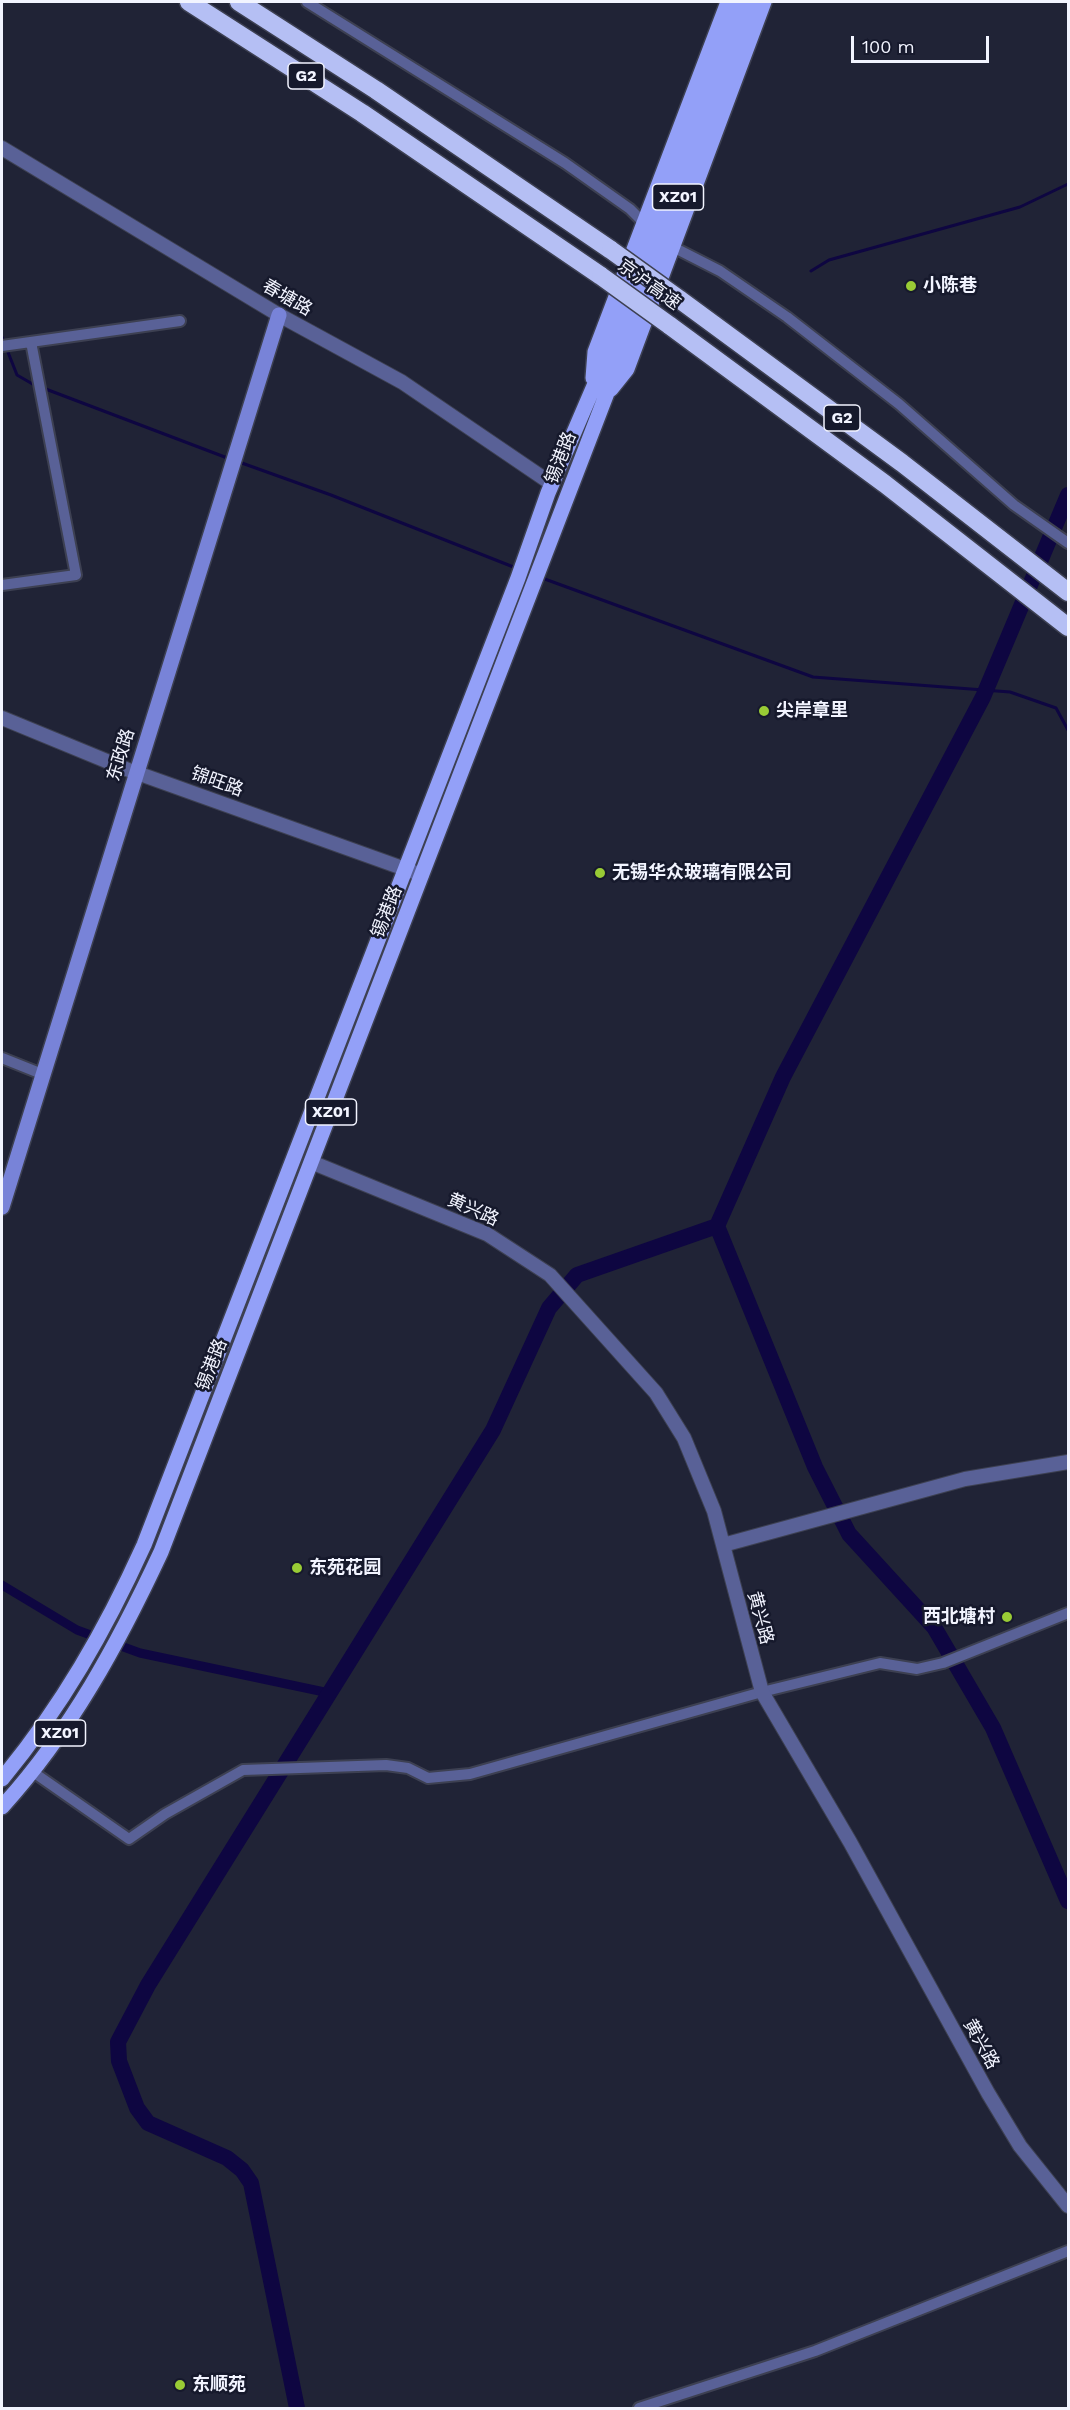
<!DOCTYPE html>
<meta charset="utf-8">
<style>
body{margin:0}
#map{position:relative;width:1070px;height:2410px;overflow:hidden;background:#202336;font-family:"Work Sans",sans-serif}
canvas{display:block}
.frame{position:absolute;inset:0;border:3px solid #f2f4ff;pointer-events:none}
.scale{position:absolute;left:851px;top:36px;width:138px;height:27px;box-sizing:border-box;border:3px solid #f2f4ff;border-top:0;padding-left:8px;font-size:18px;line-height:21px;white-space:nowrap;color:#f2f4ff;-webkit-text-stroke:4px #16192c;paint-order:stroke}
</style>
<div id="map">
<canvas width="1070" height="2410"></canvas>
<div class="frame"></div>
<div class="scale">100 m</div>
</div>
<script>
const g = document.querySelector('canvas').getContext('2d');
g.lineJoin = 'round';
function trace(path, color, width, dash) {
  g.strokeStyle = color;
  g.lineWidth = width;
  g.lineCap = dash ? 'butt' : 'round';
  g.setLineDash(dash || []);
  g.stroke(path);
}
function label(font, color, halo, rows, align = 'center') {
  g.font = font + ' "Work Sans","Noto Sans SC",sans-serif';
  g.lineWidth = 5;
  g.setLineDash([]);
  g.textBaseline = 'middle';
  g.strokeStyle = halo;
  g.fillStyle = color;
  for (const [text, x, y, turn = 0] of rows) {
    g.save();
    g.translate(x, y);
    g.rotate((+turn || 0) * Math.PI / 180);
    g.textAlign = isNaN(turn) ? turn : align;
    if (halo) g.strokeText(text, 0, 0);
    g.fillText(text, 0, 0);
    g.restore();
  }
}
const stream = new Path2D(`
 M811,271l18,-11 191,-53 48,-23
 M2,337l15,38 19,11
 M43,388l187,71
 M239,462l92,33 185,73
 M542,578l271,99 197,15 46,16 12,22`);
const canal = new Path2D(`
 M2,1585l75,45 63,23 189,40`);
const river = new Path2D(`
 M717,1226l98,241 34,67 85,93 59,101 75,173
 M297,2408l-46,-225 -9,-13 -15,-12 -79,-35 -11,-15 -18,-47 -1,-19 30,-57 345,-555 56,-122 28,-33 140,-49 66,-149 200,-380 85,-202`);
const minor = new Path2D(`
 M307,2l258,161 65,46 17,17
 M667,244l53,27 67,46 112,87 115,101 54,38
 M2,346l178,-25
 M2,585l74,-10 -45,-233
 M2,1058l40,16
 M33,1772l96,67 36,-25 78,-44 143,-5 22,3 20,10 42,-4 292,-82 118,-29 37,6 26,-6 125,-50
 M639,2408l176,-57 253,-100`);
const tertiary = new Path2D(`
 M2,148l277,167 123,67 150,102
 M2,718l124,51 296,106
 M311,1162l176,72 63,41 106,118 28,45 30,73 48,181 88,150 138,251 32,53 48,60
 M723,1545l242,-66 103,-17`);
const secondary = new Path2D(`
 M2,1207l277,-892`);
const primary = new Path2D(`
 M593,378l2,-26 133,-350
 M611,389l16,-20 137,-367
 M2,1779c60,-73 103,-148 142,-234l374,-967 30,-85 58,-135 135,-356
 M2,1807c69,-76 116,-163 159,-255l446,-1159 9,-30 136,-361`);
const motorway = new Path2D(`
 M189,2l173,111 239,163
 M239,2l137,88 235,160
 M679,299l223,164 166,129
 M669,325l216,159 183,143`);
const motorwayBridge = new Path2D(`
 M611,250l68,49
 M601,276l68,49`);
const markers = [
 [911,286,6,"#99cb35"],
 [764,711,6,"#99cb35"],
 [600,873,6,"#99cb35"],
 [297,1568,6,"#99cb35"],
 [1007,1617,6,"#99cb35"],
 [180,2385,6,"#99cb35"]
];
const shields = [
 [306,76,36],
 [678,197,51],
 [842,418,36],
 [331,1112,51],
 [60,1733,51]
];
const shieldNames = [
 ["G2",306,76],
 ["XZ01",678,197],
 ["G2",842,418],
 ["XZ01",331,1112],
 ["XZ01",60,1733]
];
const streetNames = [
 ["京沪高速",649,285,36],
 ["春塘路",287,298,30],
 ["锡港路",561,458,-69],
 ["东政路",121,755,-73],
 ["锦旺路",217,782,20],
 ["锡港路",387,912,-69],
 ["黄兴路",473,1210,24],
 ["锡港路",212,1365,-69],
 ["黄兴路",760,1618,75],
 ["黄兴路",981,2044,61]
];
const poiNames = [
 ["小陈巷",923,286],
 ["尖岸章里",776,711],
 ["无锡华众玻璃有限公司",612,873],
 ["东苑花园",309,1568],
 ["西北塘村",995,1617,"right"],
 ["东顺苑",192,2385]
];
trace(stream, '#0e0641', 3);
trace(canal, '#0e0641', 9);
trace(river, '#0e0641', 16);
trace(minor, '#3d4052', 14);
trace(tertiary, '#3d4052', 16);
trace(secondary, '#3d4052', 18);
trace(primary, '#3d4052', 18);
trace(motorway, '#3d4052', 21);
trace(minor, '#596197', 10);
trace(tertiary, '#596197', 14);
trace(secondary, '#7883d8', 15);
trace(primary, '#93a0f8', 15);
trace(motorway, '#b5bff4', 18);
trace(motorwayBridge, '#3d4052', 21, []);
trace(motorwayBridge, '#b5bff4', 18);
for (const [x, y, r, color] of markers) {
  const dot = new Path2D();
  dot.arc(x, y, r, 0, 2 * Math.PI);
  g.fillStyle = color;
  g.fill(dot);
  trace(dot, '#16192c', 2);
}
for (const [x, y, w] of shields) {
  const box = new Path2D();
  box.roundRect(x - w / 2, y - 13, w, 26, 4.5);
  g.fillStyle = '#16192c';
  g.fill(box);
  trace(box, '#f2f4ff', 1.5);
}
label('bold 16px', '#f2f4ff', null, shieldNames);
label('18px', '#f2f4ff', '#16192c', streetNames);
label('bold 18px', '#f2f4ff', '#16192c', poiNames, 'left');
</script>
